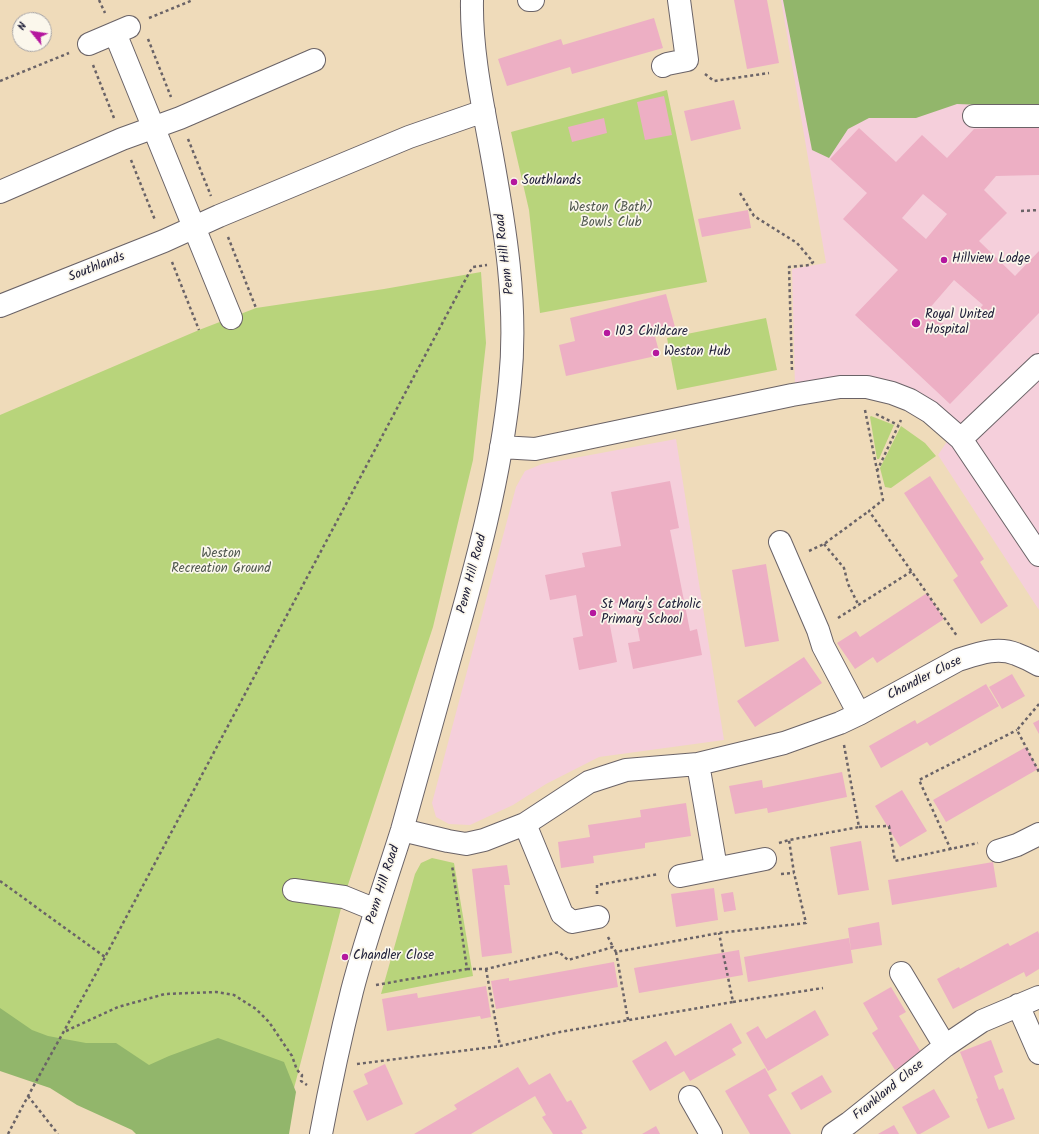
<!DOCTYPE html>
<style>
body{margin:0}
#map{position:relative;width:1039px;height:1134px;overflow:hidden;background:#efdbba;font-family:Kalam,sans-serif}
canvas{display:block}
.north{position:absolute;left:12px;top:12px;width:40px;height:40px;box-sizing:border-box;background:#fbf7ec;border:1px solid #a4a2a5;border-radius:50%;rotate:300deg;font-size:11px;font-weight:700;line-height:16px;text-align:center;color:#22223b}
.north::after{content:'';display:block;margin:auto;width:14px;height:18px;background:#b5179e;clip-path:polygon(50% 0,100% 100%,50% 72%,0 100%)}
</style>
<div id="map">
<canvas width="1039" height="1134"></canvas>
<div class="north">N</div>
</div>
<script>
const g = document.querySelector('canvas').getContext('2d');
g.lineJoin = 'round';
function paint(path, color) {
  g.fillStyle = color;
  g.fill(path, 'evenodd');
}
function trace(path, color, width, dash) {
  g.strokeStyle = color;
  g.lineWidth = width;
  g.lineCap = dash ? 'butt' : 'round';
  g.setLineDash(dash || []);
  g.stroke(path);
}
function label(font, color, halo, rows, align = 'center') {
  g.font = font + ' Kalam,sans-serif';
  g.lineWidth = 3.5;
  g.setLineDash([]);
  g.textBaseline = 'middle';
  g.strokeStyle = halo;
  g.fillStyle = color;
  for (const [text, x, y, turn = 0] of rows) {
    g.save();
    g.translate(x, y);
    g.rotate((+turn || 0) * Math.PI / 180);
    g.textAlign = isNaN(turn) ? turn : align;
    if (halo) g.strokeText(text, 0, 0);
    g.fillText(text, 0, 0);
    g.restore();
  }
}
const built = new Path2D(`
 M781,0h258v610l-101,-155 18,-27 -30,-26 -131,-15 -3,-118 34,-6z
 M676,439l48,301 -125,17 -53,27 -33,21 -43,20 -21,-1 -13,-7 -4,-14 84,-316 9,-16 17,-7z`);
const green = new Path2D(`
 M667,90l40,192 -167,31 -11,-103 -18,-78z
 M481,272l5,71 -13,117 -40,167 -89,270 -62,237 -282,-73v-646l199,-85 57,-22 128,-19z
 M766,318l11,52 -100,20 -10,-52z
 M871,416l23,9 -15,34h-2l-7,-42z
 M901,426l24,17 11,13 -45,32 -6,-1 -5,-19z
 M432,858l22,5 19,113 -92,18 34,-120 6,-11z`);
const forest = new Path2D(`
 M783,0h256v107l-82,-3 -41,14h-47l-21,11 -19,29 -17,-8z
 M0,1008l32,22 16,6 38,7h30l33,22 20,-9 49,-18 66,24 12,30 -7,42h-153l-4,-4 -55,-25 -27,-17 -50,-17z`);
const building = new Path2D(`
 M734,0h33l12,63 -32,6z
 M654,18l9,30 -91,26 -2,-7 -63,19 -9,-27 63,-20 2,6z
 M664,96l8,39 -27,5 -8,-38z
 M734,100l7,29 -50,12 -7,-30z
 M604,118l3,15 -35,9 -4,-15z
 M1039,126v49l-43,1 -12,14 23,23 -28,28 36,35 24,-25v62l-89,91 -95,-89 43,-45 -55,-51 24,-26 -37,-34 29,-31 37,34 26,-27 25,23 27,-29zM923,194l24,20 -21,25 -24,-21zM954,280l29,25 -27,30 -28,-25z
 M748,210l3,18 -49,9 -4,-18z
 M666,294l9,33 -21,6 6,22 -94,21 -7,-31 16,-4 -5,-23z
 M930,476l54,83 -4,3 28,44 -27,18 -28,-44 5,-4 -54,-83z
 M670,481l9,47 -9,2 20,101 7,-2 5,26 -69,14 -5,-26 12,-2 -8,-41 -26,5 11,57 -38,8 -6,-32 10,-2 -7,-41 -26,5 -5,-25 40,-8 -3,-14 39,-7 -10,-54z
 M766,564l13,77 -34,6 -13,-77z
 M927,593l17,26 -67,44 -4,-6 -18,12 -18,-26 19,-12 4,6z
 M804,657l18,26 -67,44 -18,-26z
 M1012,674l13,22 -23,13 -13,-22z
 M986,684l13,22 -69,40 -3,-4 -46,26 -12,-22 46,-26 2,4z
 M1039,720v14l-6,-11z
 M1026,747l12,22 -92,53 -13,-22z
 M842,772l5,25 -79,16 -1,-5 -32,6 -6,-28 33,-6 1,8z
 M902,790l25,41 -27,16 -25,-41z
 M686,803l5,33 -46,7v5l-52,8 1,7 -33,5 -3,-26 32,-5 -2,-12 53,-8 -1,-7z
 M861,841l8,49 -31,5 -8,-48z
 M993,862l4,25 -105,18 -4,-25z
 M507,865l3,20h-6l8,68 -30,4 -10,-88z
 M714,888l4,32 -42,7 -5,-33z
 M733,892l3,18 -12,2 -3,-18z
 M879,922l3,23 -31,5 -3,-22z
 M1038,931l1,3v35l-13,8 -2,-5 -71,37 -16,-30 22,-12 1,2 48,-26 2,3z
 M849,938l4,25 -105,19 -4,-25z
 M739,950l4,25 -104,18 -5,-25z
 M614,962l4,25 -122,22 -5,-28 18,-3v3z
 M486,986l5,31 -10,2 -1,-3 -93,15 -5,-32 35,-6 1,5z
 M891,987l15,25 -7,4 23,38 -27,16 -23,-37 6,-4 -15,-26z
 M815,1010l14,25 -61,36 -22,-38 12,-7 8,13z
 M731,1023l11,20 -10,6 4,6 -46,26 -6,-10 -34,20 -18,-30 34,-20 9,15z
 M991,1040l12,32 -9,4 5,14 4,-2 12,31 -27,10 -12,-30 2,-1 -18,-46z
 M385,1064l18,40 -36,17 -14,-30 15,-7 -4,-10z
 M518,1067l11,18 21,-12 17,29 4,-2 16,28 -6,3 2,3h-30l-11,-17 4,-2 -11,-19 -64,38h-57l43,-25 -3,-4z
 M765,1068l12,22 -9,5 23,39h-41l-25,-43z
 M822,1075l10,17 -31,18 -10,-17z
 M934,1089l16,28 -30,17h-3l-15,-27z
 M894,1125l5,9h-21z
 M656,1126l4,8h-18z`);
const path = new Path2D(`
 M99,0l6,13
 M149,18l44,-18
 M148,39l23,58
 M93,65l21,53
 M705,74l9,7 55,-8
 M0,81l69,-28
 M188,139l23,57
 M131,160l24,60
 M740,193l14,23 43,27 16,19 -3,3 -21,2 3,105
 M1021,211l18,-1
 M228,237l28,71
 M172,262l27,68
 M865,410l18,90 -14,11 88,125
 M876,414l22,11
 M877,471l24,-51
 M824,544l20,24 4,16 11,22
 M809,551l15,-7 45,-33
 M838,618l74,-47
 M1039,704l-22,26 22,42
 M859,827l30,-1 6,35 83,-18
 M779,843l10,-3 70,-13 -15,-82
 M951,850l-32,-70 98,-50
 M781,874l13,-1
 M0,881l105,76
 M597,894v-9l62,-11
 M608,937l5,10
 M616,952l12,68
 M467,969h19l73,-17 9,8 45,-13 3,5 103,-19 87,-10 -12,-50 -5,-33
 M486,969l14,77
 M376,985l91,-16 -15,-104
 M733,1002l90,-14
 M66,1031l52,-24 47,-13 51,-2 18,3 22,14 13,13 23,34 5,14 5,5 -1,6 6,4
 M357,1064l143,-18 60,-14 173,-30 -14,-69
 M28,1096l30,38
 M8,1134c31,-60 65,-118 97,-177l364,-684 4,-6 14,-2`);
const minor = new Path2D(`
 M529,0h4
 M115,33l116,285
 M89,44l40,-17
 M663,66l4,-2 20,-4 -8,-60
 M974,116h65
 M0,192l122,-53 58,-21 134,-58
 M0,306l164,-65 55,-25 190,-79 75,-26
 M961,439l78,-74
 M501,447l34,2 257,-54 48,-8h27l25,6 18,7 20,12 31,27 78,116
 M780,542l38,88 5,16 36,68
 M698,764l18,104
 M525,824l37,90 10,8 26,-5
 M402,830l46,11 18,3 18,-4 41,-16 64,-42 37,-12 72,-6 86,-21 56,-20 19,-9 99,-54c19,-6 39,-14 58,-6 8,3 16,7 23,11
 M998,851l19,-6 22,-11
 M680,876l85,-17
 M294,890l50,7 32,13
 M901,973l44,73
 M1018,1005l21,48
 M690,1097l21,37
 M321,1134c9,-48 19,-95 31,-143 14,-54 33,-107 50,-161 16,-56 31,-113 47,-169 26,-91 52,-184 61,-279 8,-78 -5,-155 -19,-232 -9,-49 -20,-100 -19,-150
 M833,1134l16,-11 96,-77 37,-25 57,-24`);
const markers = [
 [514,182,4,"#b5179e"],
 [944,260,4,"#b5179e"],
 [916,323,5,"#b5179e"],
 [607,333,4,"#b5179e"],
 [656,353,4,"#b5179e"],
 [593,613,4,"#b5179e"],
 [345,957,4,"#b5179e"]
];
const poiNames = [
 ["Southlands",522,182],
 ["Hillview Lodge",952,260],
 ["Royal United",925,316],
 ["Hospital",925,331],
 ["103 Childcare",615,333],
 ["Weston Hub",664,353],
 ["St Mary's Catholic",601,606],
 ["Primary School",601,621],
 ["Chandler Close",353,957]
];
const parkNames = [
 ["Weston (Bath)",611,209],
 ["Bowls Club",611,224],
 ["Weston",221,555],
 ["Recreation Ground",221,570]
];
const streetNames = [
 ["Penn Hill Road",506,254,-97],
 ["Southlands",97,268,-22],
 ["Penn Hill Road",473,574,-75],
 ["Chandler Close",925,679,-27],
 ["Penn Hill Road",384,885,-72],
 ["Frankland Close",889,1091,-39]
];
paint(built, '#f5cfdb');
paint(green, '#b8d47b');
paint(forest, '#92b66b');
paint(building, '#edafc4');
trace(minor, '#6a6367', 24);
trace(path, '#6a6367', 2.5, [3, 3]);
trace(minor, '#fff', 22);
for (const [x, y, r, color] of markers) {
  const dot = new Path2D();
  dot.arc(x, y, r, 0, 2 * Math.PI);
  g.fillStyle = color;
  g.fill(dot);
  trace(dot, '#fbf7ec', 1.5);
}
label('13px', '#22223b', '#fbf7ec', poiNames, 'left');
label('13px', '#4f574e', '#fbf7ec', parkNames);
label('13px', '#22223b', '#fbf7ec', streetNames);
</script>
